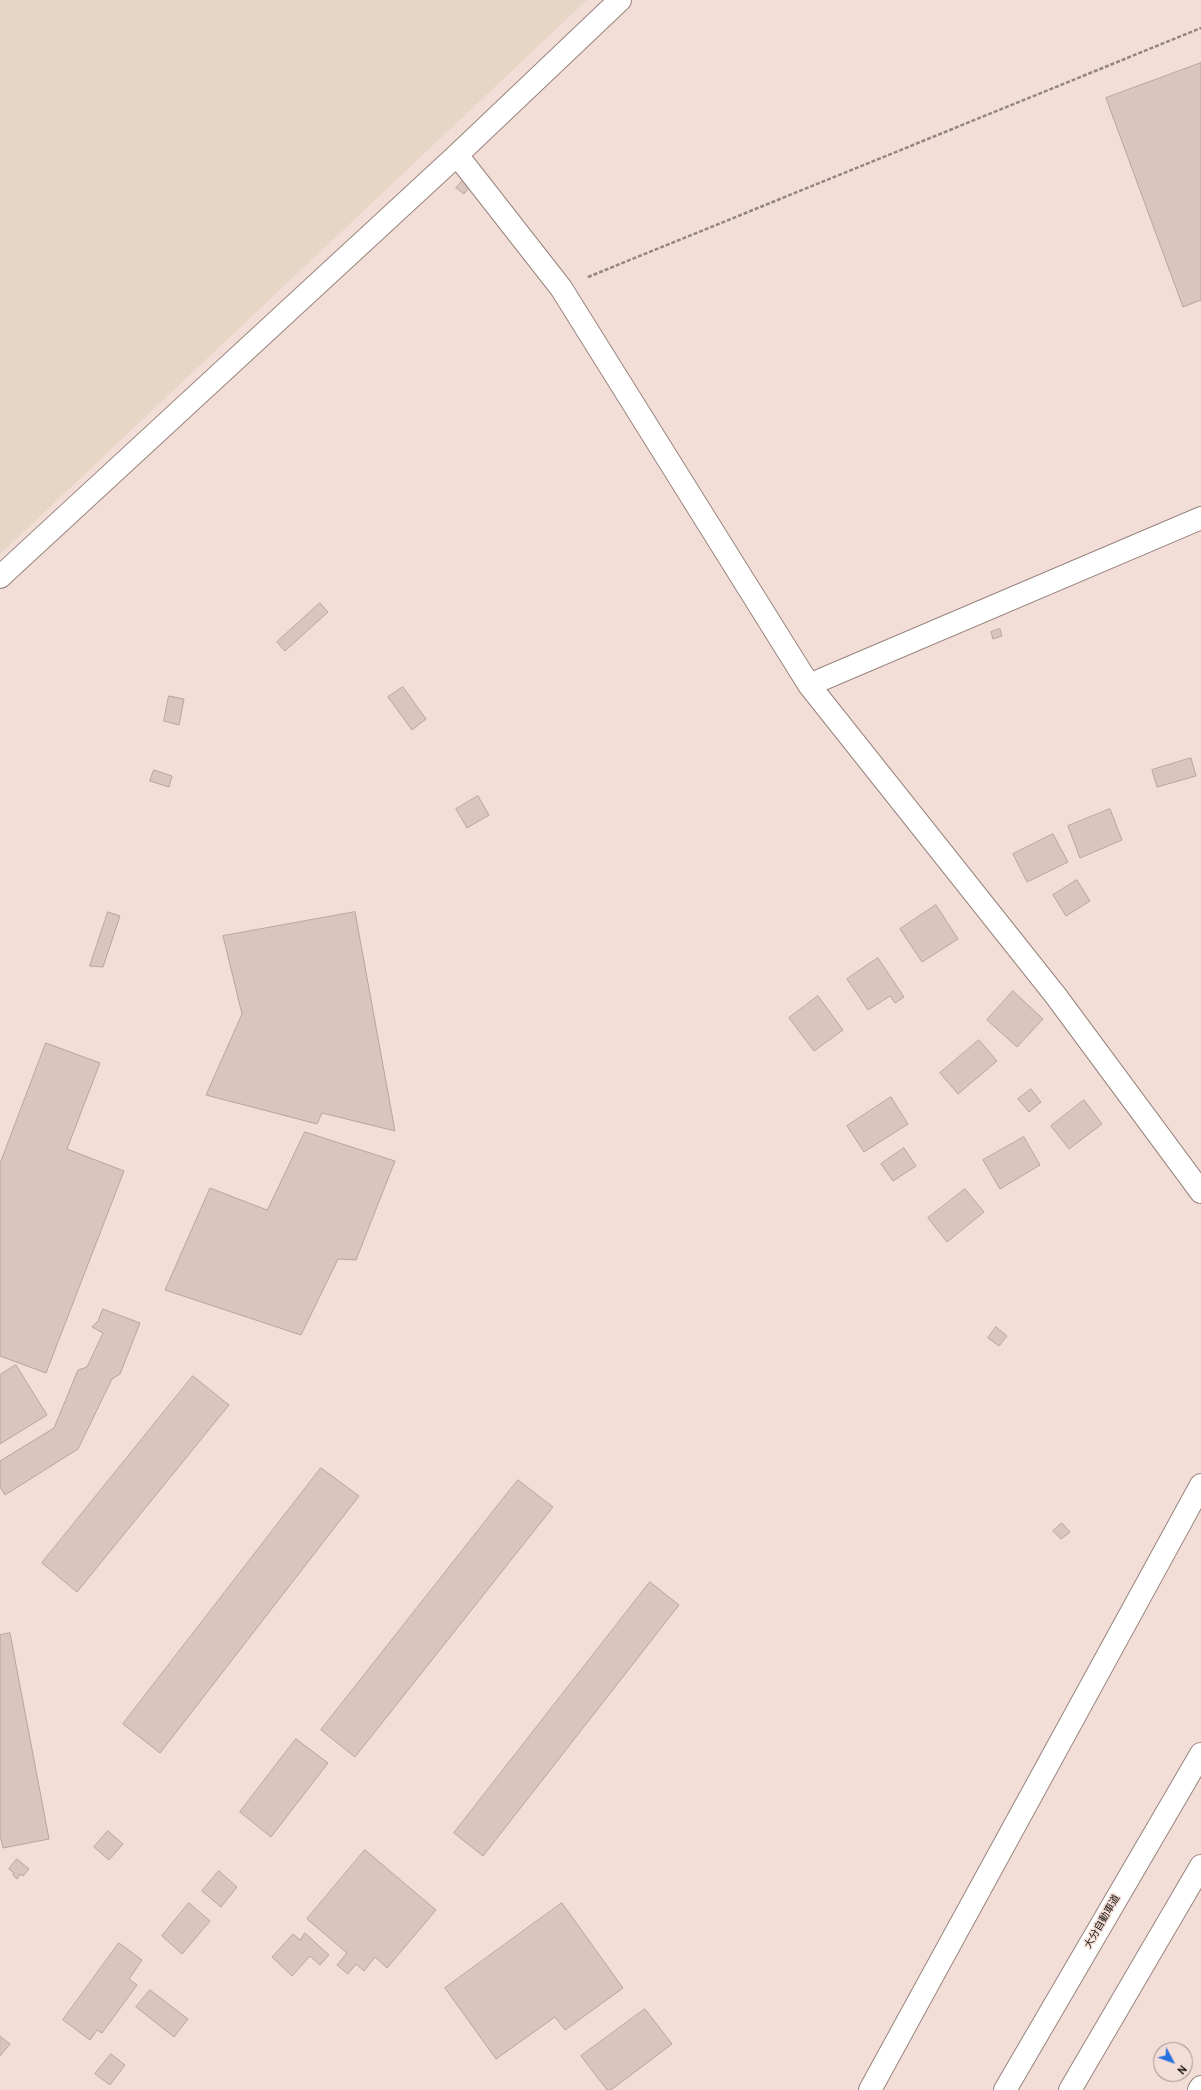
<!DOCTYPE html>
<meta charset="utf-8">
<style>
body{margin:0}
#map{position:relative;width:1201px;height:2090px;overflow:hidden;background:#f3ded7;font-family:Overpass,sans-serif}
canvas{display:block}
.north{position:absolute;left:1153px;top:2042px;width:40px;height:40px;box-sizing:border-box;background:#f3ded7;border:1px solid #9c8d87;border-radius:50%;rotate:131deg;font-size:11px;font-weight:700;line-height:16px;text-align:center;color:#191310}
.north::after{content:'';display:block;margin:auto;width:14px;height:18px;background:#2972de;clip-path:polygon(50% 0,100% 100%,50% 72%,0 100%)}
</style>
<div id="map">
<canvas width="1201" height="2090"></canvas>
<div class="north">N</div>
</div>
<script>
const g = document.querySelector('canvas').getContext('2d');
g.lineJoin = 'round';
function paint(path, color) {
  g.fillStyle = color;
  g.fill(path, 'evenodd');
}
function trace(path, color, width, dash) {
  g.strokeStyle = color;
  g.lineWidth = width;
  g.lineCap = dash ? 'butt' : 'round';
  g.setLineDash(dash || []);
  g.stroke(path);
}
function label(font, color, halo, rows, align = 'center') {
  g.font = font + ' Overpass,"Noto Sans JP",sans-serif';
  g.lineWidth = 3;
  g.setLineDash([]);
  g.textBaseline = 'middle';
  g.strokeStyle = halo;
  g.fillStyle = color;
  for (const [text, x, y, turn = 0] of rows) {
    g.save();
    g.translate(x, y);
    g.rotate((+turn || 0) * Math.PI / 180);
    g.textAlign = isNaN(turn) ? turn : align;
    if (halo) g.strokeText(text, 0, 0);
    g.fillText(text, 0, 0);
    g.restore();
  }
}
const industrial = new Path2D(`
 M0,0h587l-587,554z`);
const building = new Path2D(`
 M1201,63v237l-18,7 -77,-209z
 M463,180l6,8 -5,6 -8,-6z
 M320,603l8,9 -43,39 -8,-9z
 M1000,629l2,7 -9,3 -2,-7z
 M403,687l23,32 -14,11 -24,-33z
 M169,696l15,3 -5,26 -15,-4z
 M1191,758l5,18 -39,11 -5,-17z
 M154,770l18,6 -3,11 -19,-6z
 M478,796l11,19 -22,13 -11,-19z
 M1110,809l12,31 -42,18 -12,-32z
 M1053,834l15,28 -41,20 -14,-28z
 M1077,880l13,21 -24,15 -13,-21z
 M936,905l22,34 -36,23 -22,-33z
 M108,912l12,4 -17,51 -13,-1z
 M355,912l40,219 -73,-18 -5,11 -111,-29 36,-81 -19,-78z
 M878,958l26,39 -9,6 -5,-7 -22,14 -21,-31z
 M1013,991l30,28 -26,28 -30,-27z
 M818,996l25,34 -29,21 -25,-33z
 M979,1040l18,21 -39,33 -18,-21z
 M46,1043l54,20 -33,86 57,22 -78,202 -46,-17v-192z
 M1031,1089l10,13 -12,10 -11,-13z
 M891,1097l17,27 -44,28 -17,-26z
 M1084,1100l18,24 -33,25 -18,-23z
 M305,1132l90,29 -39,99 -18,-1 -37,76 -136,-45 45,-102 57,22z
 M1024,1137l16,28 -40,24 -17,-29z
 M904,1148l12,18 -23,15 -12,-17z
 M965,1189l19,23 -37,30 -19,-24z
 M103,1309l37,14 -20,51 -8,5 -34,70 -73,46 -5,-8v-26l54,-33 24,-58 9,-3 16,-34 -11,-6 6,-6z
 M996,1327l11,9 -8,10 -11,-8z
 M16,1365l31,50 -47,29v-69z
 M193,1376l36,29 -152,187 -35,-29z
 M321,1468l38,28 -199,257 -37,-29z
 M518,1480l35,27 -198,250 -34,-27z
 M1062,1523l8,9 -9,7 -8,-8z
 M650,1582l29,23 -196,251 -29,-23z
 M10,1633l39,206 -46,9 -3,-13v-200z
 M296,1739l32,24 -57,74 -31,-25z
 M108,1831l15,13 -14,16 -15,-13z
 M365,1850l71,60 -49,58 -12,-11 -11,14 -8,-7 -8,10 -11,-9 10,-12 -40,-34z
 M17,1859l12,10 -6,7 -3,-2 -3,5 -4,-4 1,-2 -5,-4z
 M219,1871l18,16 -16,20 -19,-16z
 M189,1903l21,18 -28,33 -20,-18z
 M562,1903l61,85 -58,42 -10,-13 -59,42 -51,-71z
 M305,1933l24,22 -9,10 -10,-9 -18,20 -20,-19 21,-23 7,6z
 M119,1943l23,17 -13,19 8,6 -35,48 -5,-3 -7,10 -27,-20z
 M150,1990l38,29 -14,18 -38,-30z
 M645,2009l27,35 -61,46h-4l-26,-34z
 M0,2036l10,8 -10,12z
 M111,2054l14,11 -15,20 -15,-11z`);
const path = new Path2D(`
 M588,277l613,-249`);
const street = new Path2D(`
 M457,155l104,133 248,397 247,311 145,196
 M0,577l457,-422 163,-155
 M809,685l392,-167
 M870,2090l331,-605
 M1199,2090l2,-3`);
const highway = new Path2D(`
 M1005,2090l196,-336
 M1070,2090l131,-224`);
const streetNames = [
 ["大分自動車道",1103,1922,-60]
];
paint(industrial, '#e7d6c5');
paint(building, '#d9c4be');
trace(building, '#b8a49d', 1);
trace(street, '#97847d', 24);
trace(highway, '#97847d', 24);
trace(path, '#948580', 2.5, [4, 2]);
trace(street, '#fff', 22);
trace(highway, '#fff', 22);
label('10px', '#191310', '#f3ded7', streetNames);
</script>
